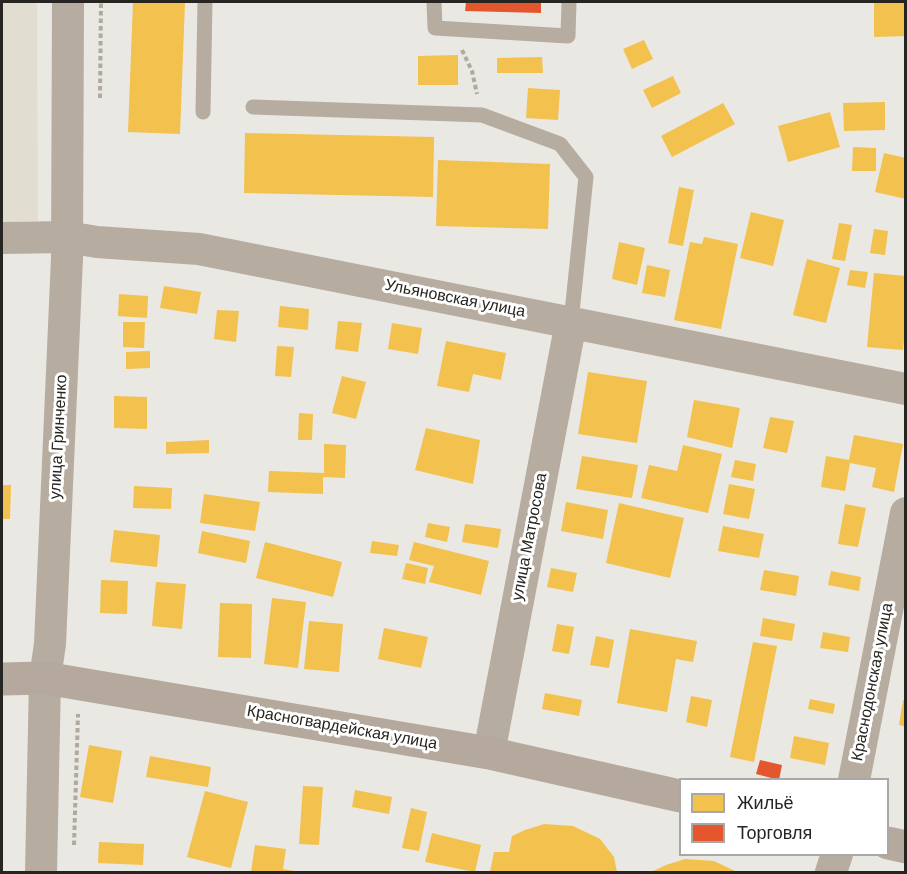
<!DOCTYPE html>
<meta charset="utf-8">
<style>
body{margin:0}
#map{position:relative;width:907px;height:874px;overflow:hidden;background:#eae8e2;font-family:"DM Sans",sans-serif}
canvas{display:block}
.frame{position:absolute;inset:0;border:3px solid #262521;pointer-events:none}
.legend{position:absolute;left:679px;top:778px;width:210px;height:78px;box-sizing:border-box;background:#fff;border:2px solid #a8a8a6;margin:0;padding:8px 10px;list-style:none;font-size:18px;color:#262521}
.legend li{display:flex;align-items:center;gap:12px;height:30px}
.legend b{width:30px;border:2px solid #a8a8a6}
</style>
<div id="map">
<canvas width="907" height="874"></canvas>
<div class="frame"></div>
<ul class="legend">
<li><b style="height:16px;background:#f2c14e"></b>Жильё</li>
<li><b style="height:16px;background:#e4572e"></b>Торговля</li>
</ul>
</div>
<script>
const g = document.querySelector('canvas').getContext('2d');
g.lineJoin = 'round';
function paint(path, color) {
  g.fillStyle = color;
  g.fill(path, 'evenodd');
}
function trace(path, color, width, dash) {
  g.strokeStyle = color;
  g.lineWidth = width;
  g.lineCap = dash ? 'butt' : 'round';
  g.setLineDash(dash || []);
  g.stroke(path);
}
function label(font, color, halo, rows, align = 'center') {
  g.font = font + ' "DM Sans",sans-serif';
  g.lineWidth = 6;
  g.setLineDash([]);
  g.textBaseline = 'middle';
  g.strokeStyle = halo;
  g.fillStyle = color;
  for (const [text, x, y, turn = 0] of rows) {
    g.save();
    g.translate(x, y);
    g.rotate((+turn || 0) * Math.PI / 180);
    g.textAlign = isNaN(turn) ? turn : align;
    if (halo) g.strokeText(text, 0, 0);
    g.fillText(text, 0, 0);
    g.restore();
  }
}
const built = new Path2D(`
 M2,2h35l1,219 -36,1z`);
const homes = new Path2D(`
 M133,2h52l-5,132 -52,-2z
 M874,2h32v34l-32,1z
 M644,40l9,19 -21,10 -9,-20z
 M458,55v30h-40v-29z
 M542,57l1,16h-46v-15z
 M673,76l8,17 -29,15 -9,-18z
 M528,88l32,2 -2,30 -32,-2z
 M885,102v28l-41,1 -1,-28z
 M723,103l12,21 -63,33 -11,-21z
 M830,112l10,35 -52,15 -10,-36z
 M245,133l189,4 -1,60 -189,-4z
 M853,147l23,1v23h-24z
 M884,153l22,5v41l-31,-7z
 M438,160l112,4 -2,65 -112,-3z
 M679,187l15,3 -11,56 -15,-3z
 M751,212l33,8 -11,46 -33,-8z
 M839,223l13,2 -7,36 -13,-2z
 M874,229l14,2 -3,24 -15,-2z
 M704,237l34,7 -17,85 -47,-9 16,-78 12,2z
 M619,242l26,6 -8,37 -25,-6z
 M807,259l33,9 -14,55 -33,-8z
 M647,265l23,5 -5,27 -23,-4z
 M850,270l18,2 -3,16 -18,-3z
 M874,273l32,3v46l-3,28 -36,-3z
 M164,286l37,6 -4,22 -37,-6z
 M119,294l29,2 -1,22 -29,-2z
 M280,306l29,3 -1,21 -30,-3z
 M217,310l22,1 -3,31 -22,-3z
 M338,321l24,2 -4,29 -23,-3z
 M123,322h22l-1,26 -21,-1z
 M392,323l30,5 -4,26 -30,-5z
 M446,341l60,12 -5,27 -28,-6 -4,18 -32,-6z
 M277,346l17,1 -3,30 -16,-1z
 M150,351v17l-24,1v-17z
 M588,372l59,9 -10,62 -59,-9z
 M342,376l24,6 -10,37 -24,-6z
 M114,396l33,1v32l-33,-1z
 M694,400l46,8 -8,40 -45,-11z
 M299,413l14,1 -1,26h-14z
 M770,417l24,4 -7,32 -24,-5z
 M426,428l54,12 -7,44 -58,-14z
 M854,435l49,9 -9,48 -22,-5 4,-19 -26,-5 -5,28 -24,-4 5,-31 23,4z
 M209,440v13l-43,1v-12z
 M324,444l22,1 -1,33 -22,-1v17l-55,-2 1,-21 55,2z
 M683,445l39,9 -14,59 -67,-15 8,-33 28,6z
 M582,456l56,9 -6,33 -56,-9z
 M735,460l21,4 -3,17 -22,-4z
 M729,484l26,5 -6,30 -26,-5z
 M2,485h9l-1,34h-8z
 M134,486l38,2 -1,21 -38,-1z
 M204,494l56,8 -5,29 -55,-8z
 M566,502l42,8 -5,29 -42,-8z
 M619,503l65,15 -14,60 -64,-15z
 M845,504l21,4 -8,39 -20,-3z
 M428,523l22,4 -3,15 -22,-5z
 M465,524l36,5 -3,19 -36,-6z
 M723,526l41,8 -5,24 -41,-7z
 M114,530l46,5 -3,32 -47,-5z
 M202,531l48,10 -4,22 -48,-10z
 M372,541l27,4 -2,11 -27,-3z
 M265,542l77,20 -9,35 -77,-19z
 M414,542l75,19 -8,34 -52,-13 5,-16 -25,-6z
 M406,563l22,5 -3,16 -23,-5z
 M551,568l26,5 -4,19 -26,-5z
 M764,570l35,6 -3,20 -36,-6z
 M831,571l30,6 -2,14 -31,-6z
 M101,580l27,1 -1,33 -27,-1z
 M156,582l30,2 -4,45 -30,-3z
 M272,598l34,4 -8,66 -34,-4z
 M220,603l32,1 -1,54 -33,-1z
 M763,618l32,6 -3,17 -32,-5z
 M309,621l34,3 -4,48 -35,-3z
 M557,624l17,3 -5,27 -17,-3z
 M384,628l44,9 -7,31 -43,-9z
 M630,629l67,12 -4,21 -17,-3 -9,53 -50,-9z
 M823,632l27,5 -2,15 -28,-4z
 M596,636l18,4 -5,28 -19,-3z
 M753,642l24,4 -23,116 -24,-5z
 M545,693l37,7 -3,16 -37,-7z
 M691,696l21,4 -5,27 -21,-5z
 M810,699l25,5 -2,10 -25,-5z
 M903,700h3v27l-7,-2z
 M794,736l35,7 -4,22 -35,-7z
 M89,745l33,6 -9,52 -33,-6z
 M150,756l61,11 -3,20 -62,-10z
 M303,786l20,1 -4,58 -20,-1z
 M355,790l37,7 -3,17 -37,-7z
 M205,791l43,11 -17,66 -44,-11z
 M411,808l16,4 -8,39 -17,-3z
 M544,824l29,2 27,13 14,18 3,15h-127l4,-20h15l3,-16 13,-6z
 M432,833l49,12 -6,27 -50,-10z
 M99,842l45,2 -1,21 -45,-2z
 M255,845l31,4 -3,20 17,3h-49z
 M685,859l29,2 23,11h-86l15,-7z`);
const shops = new Path2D(`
 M466,2h75v11l-76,-2z
 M760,760l22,5 -3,15 -23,-6z`);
const path = new Path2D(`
 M462,50l10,21 5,23
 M100,98l1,-96
 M74,845l4,-131`);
const lane = new Path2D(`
 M434,2l1,26 133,8 1,-34
 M253,107l229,8 78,29 26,33 -15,145
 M203,112l2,-110`);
const street = new Path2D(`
 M2,238l65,-1 30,5 102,7 707,140
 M489,753l82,-431
 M854,780l52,-267
 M41,872l4,-194 5,-34 17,-386 1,-256
 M831,872l6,-18`);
const secondary = new Path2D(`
 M2,679l43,-1 444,75 191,43
 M888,843l18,4`);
const streetNames = [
 ["Ульяновская улица",455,299,11],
 ["улица Гринченко",59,437,-87],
 ["улица Матросова",530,537,-79],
 ["Краснодонская улица",873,682,-79],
 ["Красногвардейская улица",342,728,10]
];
paint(built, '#e2ddd1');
paint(homes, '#f2c14e');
paint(shops, '#e4572e');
trace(path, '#b1a9a0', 4, [4.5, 3]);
trace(lane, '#b7aca0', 15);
trace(street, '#b7aca0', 32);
trace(secondary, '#b4a99c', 33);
label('16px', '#262521', '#fff', streetNames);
</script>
